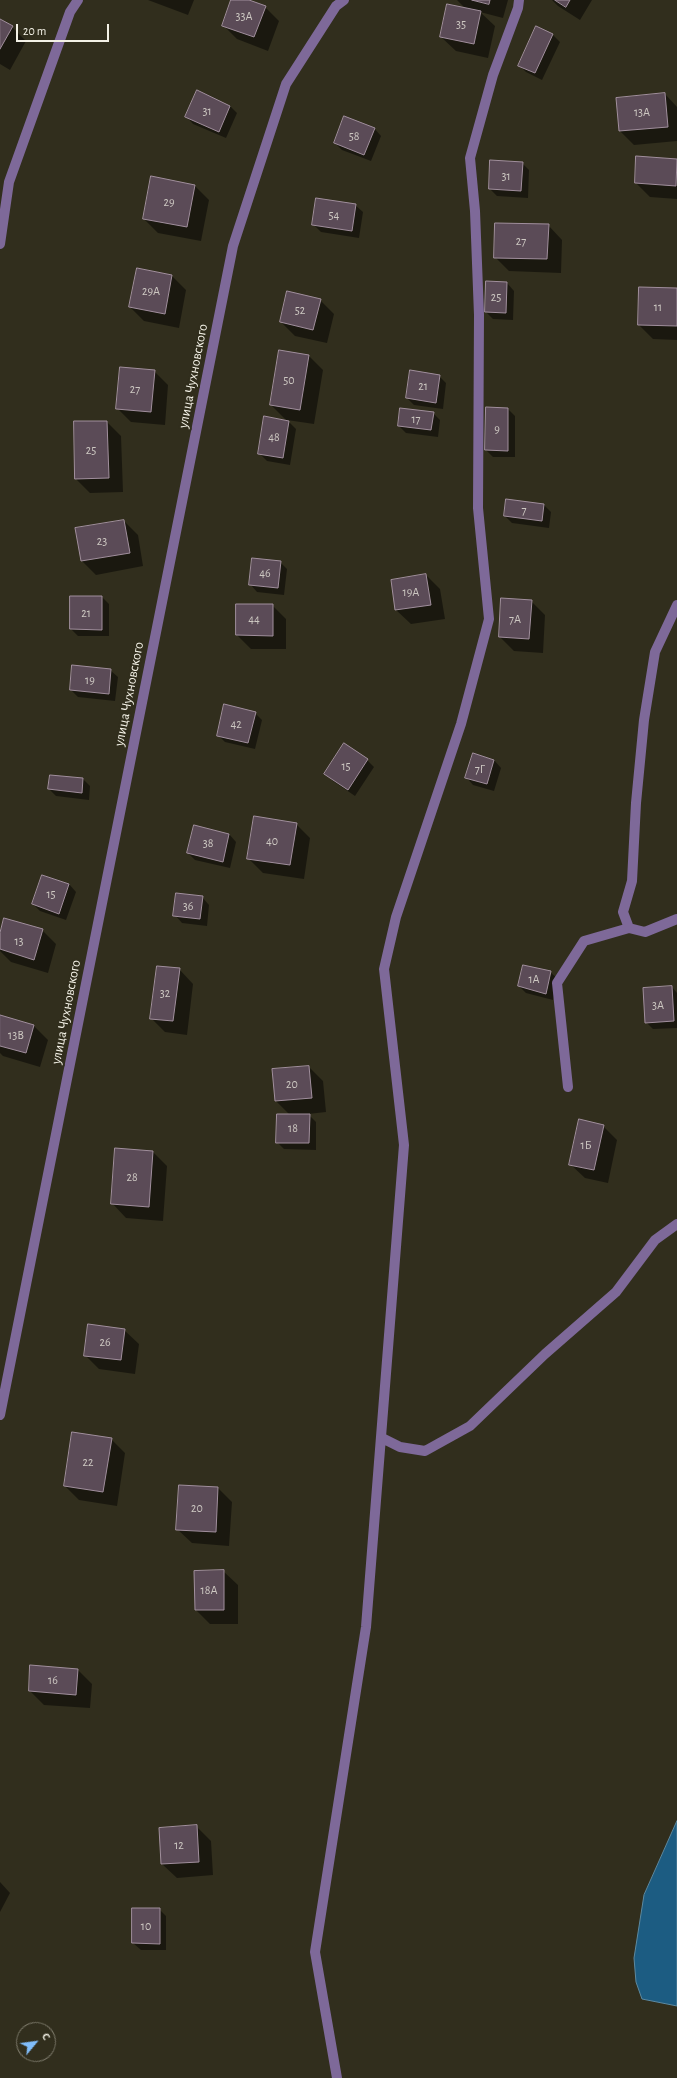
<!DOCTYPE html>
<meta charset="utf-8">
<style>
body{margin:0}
#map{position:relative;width:677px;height:2078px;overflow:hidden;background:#312e1d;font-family:"Alegreya Sans",sans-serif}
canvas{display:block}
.north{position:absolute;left:16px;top:2022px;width:40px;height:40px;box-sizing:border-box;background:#312e1d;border:1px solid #7f7c6d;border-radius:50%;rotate:61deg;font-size:11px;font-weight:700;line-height:16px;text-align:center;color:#f3f1e6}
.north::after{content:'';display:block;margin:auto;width:14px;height:18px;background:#80bdfa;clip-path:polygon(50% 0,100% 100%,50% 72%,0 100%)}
.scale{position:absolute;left:16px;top:24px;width:93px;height:18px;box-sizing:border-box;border:2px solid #f3f1e6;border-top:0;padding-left:5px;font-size:12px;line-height:14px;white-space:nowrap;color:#f3f1e6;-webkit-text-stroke:3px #312e1d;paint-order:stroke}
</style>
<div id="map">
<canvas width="677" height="2078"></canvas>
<div class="north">С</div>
<div class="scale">20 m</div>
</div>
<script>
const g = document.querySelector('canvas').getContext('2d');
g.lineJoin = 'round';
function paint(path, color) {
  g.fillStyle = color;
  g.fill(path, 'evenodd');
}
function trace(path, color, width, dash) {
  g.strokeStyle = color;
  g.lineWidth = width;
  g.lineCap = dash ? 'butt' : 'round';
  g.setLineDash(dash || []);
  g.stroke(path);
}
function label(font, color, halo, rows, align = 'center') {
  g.font = font + ' "Alegreya Sans",sans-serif';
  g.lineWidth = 4;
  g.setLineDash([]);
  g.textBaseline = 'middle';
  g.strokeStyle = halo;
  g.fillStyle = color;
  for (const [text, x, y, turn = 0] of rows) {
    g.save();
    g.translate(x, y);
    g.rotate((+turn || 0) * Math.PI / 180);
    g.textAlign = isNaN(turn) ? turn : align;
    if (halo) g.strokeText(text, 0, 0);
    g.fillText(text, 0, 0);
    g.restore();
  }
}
const water = new Path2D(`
 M677,1821v185l-35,-7 -6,-17 -2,-24 10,-63z`);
const shadow = new Path2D(`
 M148,0h46l-6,15z
 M232,0h14l19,7 14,14 -11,30 -31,-12 -14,-14z
 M457,0h51l-5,18 -23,-6 15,14 -7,32 -32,-7 -15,-14 25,-28z
 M552,0h40l-12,20 -22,-14z
 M0,20l12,7 14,14 -16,29 -10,-6z
 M537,28l16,7 7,7 -18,38 -16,-8 -7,-7z
 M665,94l12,13v34l-43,4 -14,-14z
 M230,106l7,7 -11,25 -33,-14 -7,-8z
 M374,128l7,8 -10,25 -29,-11 -7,-7z
 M637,157l40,3v39l-27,-2 -14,-14z
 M522,163l7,7 -1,28 -31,-2 -7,-7z
 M195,186l14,14 -8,41 -43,-8 -14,-14z
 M355,205l8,7 -4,26 -38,-6 -7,-7z
 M548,225l14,15 -1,33 -52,-2 -14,-14z
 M138,269l34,7 14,14 -7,38 -35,-7 -14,-14z
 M507,283l7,8 -1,29 -20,-1 -7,-7z
 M677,289v51l-24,-1 -14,-14z
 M320,300l14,14 -7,29 -32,-7 -14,-14z
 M280,351l29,5 14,14 -9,54 -27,-4 9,9 -6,36 -23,-4 -8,-8 28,-32 -16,-16z
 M154,371l14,14 -3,40 -34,-3 -14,-14z
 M439,376l7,7 -3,26 -29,-4 -7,-7z
 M508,409l7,7v41h-22l-7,-7z
 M433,413l7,7 -2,17 -32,-4 -7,-7z
 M107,422l14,14 2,56 -33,1 -14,-14z
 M544,505l7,7 -2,16 -37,-5 -7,-7z
 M124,521l14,14 5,31 -47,9 -14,-14z
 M280,562l7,7 -3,26 -27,-3 -7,-8z
 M426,575l14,14 5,30 -34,5 -15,-14z
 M71,597h31l7,7v32h-31l-7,-7z
 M531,601l14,14 -2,38 -29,-2 -14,-14z
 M272,605l14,14v30h-35l-14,-14z
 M110,670l8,7 -3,24 -37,-4 -7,-7z
 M255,713l7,7 -7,29 -30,-7 -7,-7z
 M367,760l7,7 -19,29 -22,-15 -7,-7z
 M494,760l7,8 -7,23 -21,-6 -7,-8z
 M83,779l7,7 -1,14 -33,-4 -7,-7z
 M296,824l14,14 -6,41 -41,-6 -15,-15z
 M229,834l7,8 -6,26 -35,-8 -7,-7z
 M69,884l7,8 -10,28 -26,-9 -7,-7z
 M202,897l7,8 -2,21 -25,-3 -7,-8z
 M42,930l14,14 -8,29 -37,-11 -11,-11v-14z
 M179,969l14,15 -6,51 -22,-3 -14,-14z
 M550,972l8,7 -5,21 -27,-7 -7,-7z
 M672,987l5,6v35l-24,1 -7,-7z
 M0,1016l34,10 14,14 -8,27 -37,-11 -3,-3z
 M309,1067l14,14 3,31 -18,2 8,8v28l-32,-1 -7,-7 13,-27 -14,-14 -3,-31z
 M603,1126l14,14 -9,43 -23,-5 -15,-14z
 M153,1152l14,14 -4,55 -37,-3 -14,-15z
 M124,1330l15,14 -4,30 -36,-5 -14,-14z
 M111,1439l14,14 -8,53 -38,-6 -14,-14z
 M218,1488l14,14 -3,44 -37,-3 -15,-14z
 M223,1571l15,14v39h-28l-14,-14z
 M78,1670l14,14 -2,24 -46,-3 -14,-14z
 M196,1826l15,15 2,34 -36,3 -15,-14z
 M0,1882l10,11 -10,19z
 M159,1909l7,7v34h-25l-8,-7z`);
const building = new Path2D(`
 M231,0h18l17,6 -12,31 -32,-11z
 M472,0h18l-1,4z
 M555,0h15l-4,7z
 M447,4l34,7 -7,33 -34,-7z
 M0,19l13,7 -13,23z
 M536,26l17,8 -18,39 -17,-7z
 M197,90l33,16 -11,26 -34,-15z
 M665,93l3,34 -49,4 -3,-33z
 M344,116l31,12 -11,27 -30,-12z
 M636,156l41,3 -1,27 -41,-3z
 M490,160l33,2 -2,29 -32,-2z
 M151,176l44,9 -8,42 -44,-8z
 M316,198l40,6 -4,27 -40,-6z
 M495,223l54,1 -2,35 -53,-1z
 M137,268l35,7 -7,39 -36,-7z
 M486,281l21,1 -1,31 -21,-1z
 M639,287l38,1v38l-39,-1z
 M287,291l34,8 -8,31 -33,-8z
 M279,350l30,5 -9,55 -30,-5z
 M120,367l35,3 -4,42 -35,-3z
 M410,370l30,5 -4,28 -30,-5z
 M486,407l22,1v43l-23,-1z
 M400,408l34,4 -3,18 -33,-4z
 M264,416l25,5 -6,37 -25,-4z
 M74,421h33l2,57 -34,1z
 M506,499l38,5 -2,17 -38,-5z
 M124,520l6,33 -49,8 -6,-33z
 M252,558l29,3 -3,27 -29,-3z
 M426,574l5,31 -36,5 -4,-30z
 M70,596h32v34l-32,-1z
 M501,598l31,2 -3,39 -30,-2z
 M236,604h37v32l-37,-1z
 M72,665l39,4 -2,25 -39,-4z
 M224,704l32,8 -8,31 -31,-7z
 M344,743l24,16 -20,31 -24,-16z
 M473,753l21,7 -7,24 -22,-6z
 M50,775l33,3 -1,15 -34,-4z
 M254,816l43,7 -7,42 -43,-6z
 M194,825l35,9 -6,28 -36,-9z
 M42,875l27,9 -10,30 -27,-10z
 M176,893l27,3 -3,23 -27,-3z
 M4,918l39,11 -9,31 -34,-11v-16z
 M523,965l28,6 -5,23 -28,-8z
 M157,966l23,2 -7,53 -23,-2z
 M672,986l2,35 -29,2 -2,-35z
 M0,1015l34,10 -8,28 -26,-7z
 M309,1066l3,32 -37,3 -3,-32z
 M277,1114h33l-1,29h-33z
 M579,1119l25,6 -10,45 -25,-5z
 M115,1148l38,3 -4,56 -38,-3z
 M88,1324l37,5 -4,31 -37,-4z
 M72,1432l40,6 -9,54 -39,-6z
 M179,1485l39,2 -2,45 -40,-2z
 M224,1570v40h-29l-1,-39z
 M30,1665l48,4 -2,26 -47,-4z
 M197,1825l2,37 -38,2 -2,-36z
 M132,1908h28v36l-28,-1z`);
const minor = new Path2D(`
 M0,244l9,-62 61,-170 8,-12
 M677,605l-22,47 -11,68 -8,83 -4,78 -9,31 6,16 16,4 32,-13
 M568,1087l-11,-104 27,-42 45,-13
 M0,1415l233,-1169 53,-162 50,-78 8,-6
 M382,1438l18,9 25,4 45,-25 75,-72 71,-62 39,-52 22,-16
 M337,2078l-22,-126 51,-325 38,-482 -20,-176 12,-52 65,-193 28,-105 -11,-111 1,-193 -4,-104 -5,-53 23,-83 25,-67 1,-8`);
const numberNames = [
 ["33А",244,16],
 ["35",461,24],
 ["31",207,111],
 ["13А",642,112],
 ["58",354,136],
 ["31",506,176],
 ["29",169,202],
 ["54",334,215],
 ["27",521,241],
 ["29А",151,291],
 ["25",496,297],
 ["11",658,307],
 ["52",300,310],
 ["50",289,380],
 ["21",423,386],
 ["27",135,389],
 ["17",416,419],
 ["9",497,429],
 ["48",274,437],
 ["25",91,450],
 ["7",524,510],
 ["23",102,541],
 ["46",265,573],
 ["19А",411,592],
 ["21",86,613],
 ["44",254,619],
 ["7А",515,619],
 ["19",90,680],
 ["42",236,724],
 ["15",346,766],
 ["7Г",480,769],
 ["40",272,841],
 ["38",208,843],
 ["15",51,894],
 ["36",188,906],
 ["13",19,941],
 ["1А",534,979],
 ["32",165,993],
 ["3А",658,1005],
 ["13В",16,1035],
 ["20",292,1084],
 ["18",293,1128],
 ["1Б",586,1145],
 ["28",132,1177],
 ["26",105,1342],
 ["22",88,1462],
 ["20",197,1508],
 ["18А",209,1590],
 ["16",53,1680],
 ["12",179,1845],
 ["10",146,1926]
];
const streetNames = [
 ["улица Чухновского",193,376,-79],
 ["улица Чухновского",129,694,-79],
 ["улица Чухновского",66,1012,-79]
];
paint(water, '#1c5c82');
trace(water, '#5c89a0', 1);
paint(shadow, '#0007');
paint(building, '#5b4b57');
trace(building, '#a18f9d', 1);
trace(minor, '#7e6999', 10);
label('12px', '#cdc8c2', null, numberNames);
label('14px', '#f3f1e6', '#312e1d', streetNames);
</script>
